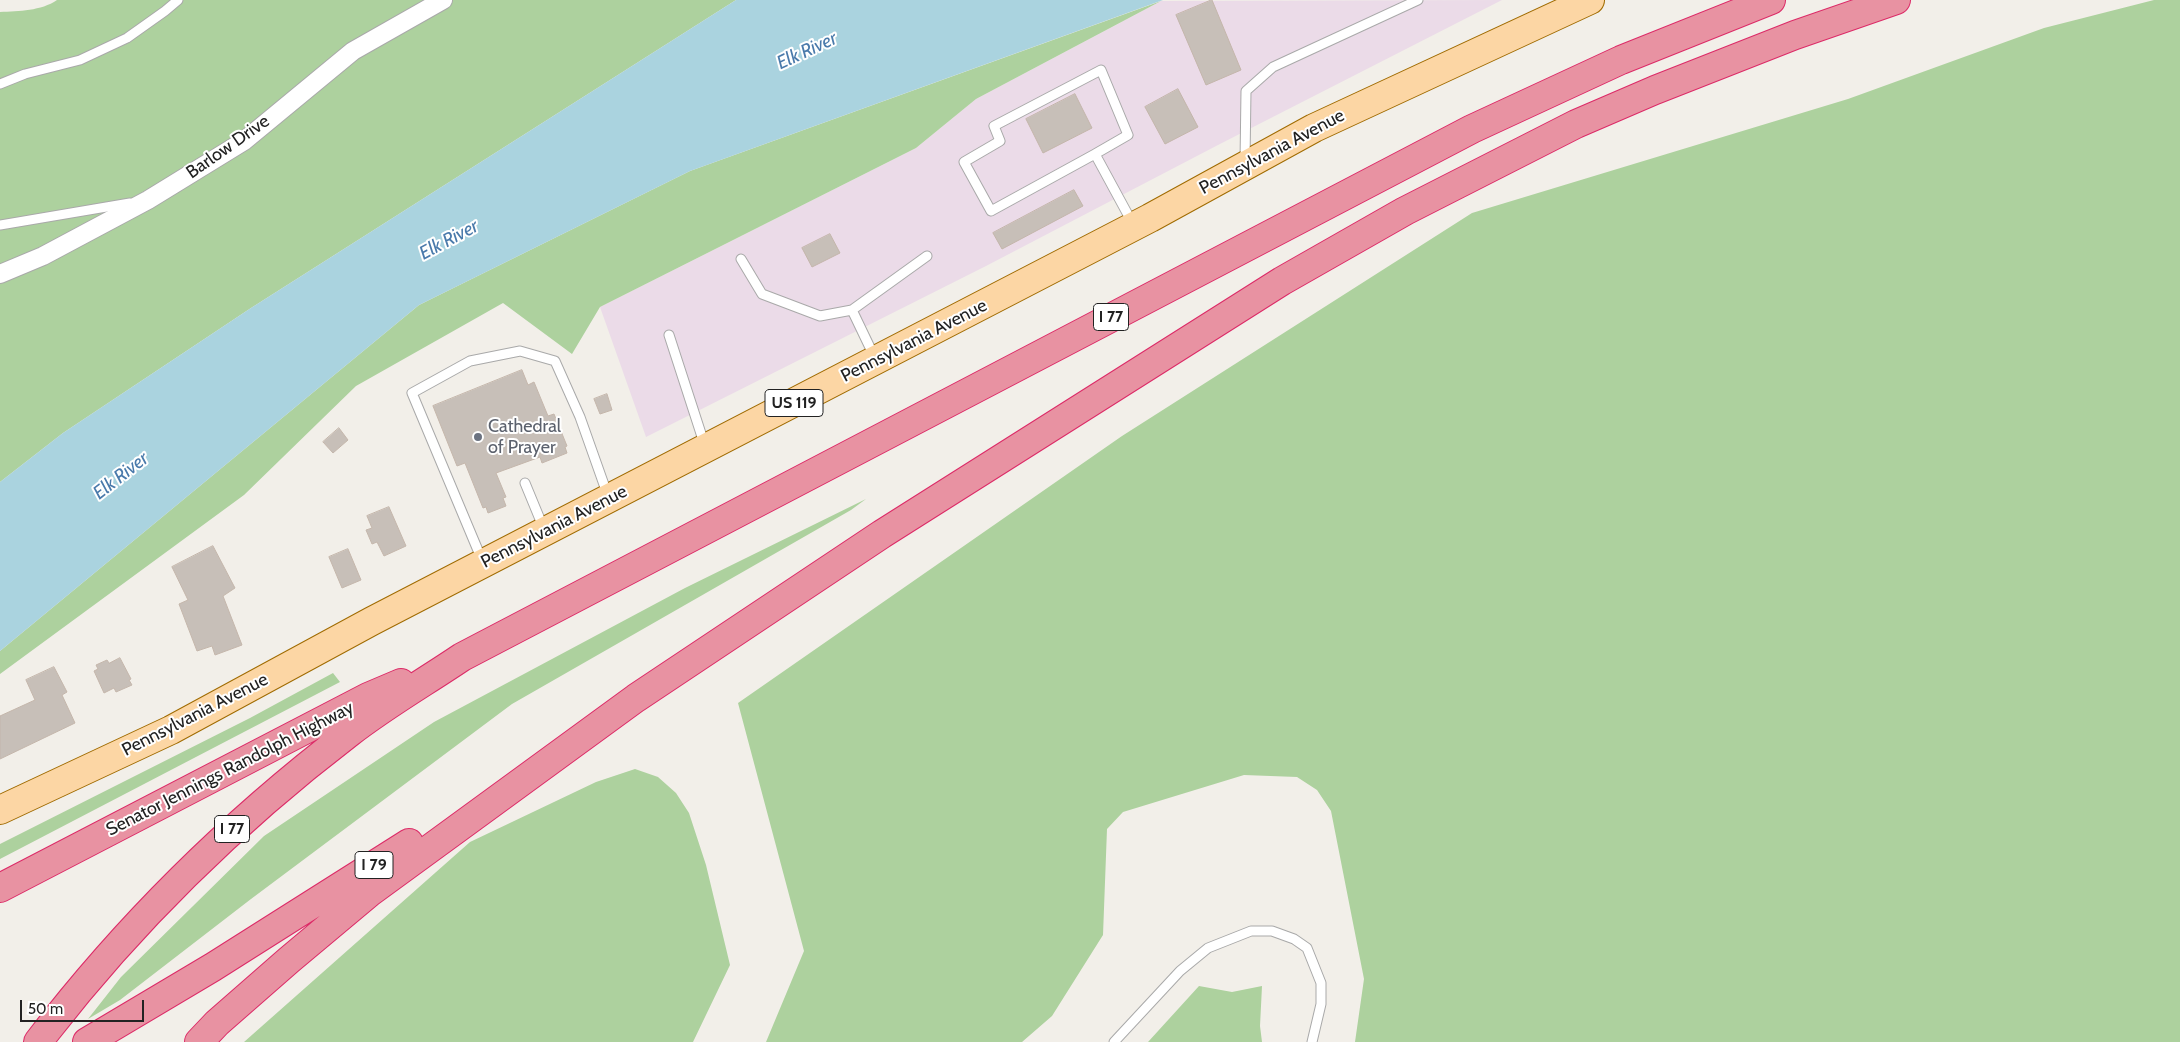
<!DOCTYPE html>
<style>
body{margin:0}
#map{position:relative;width:2180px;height:1042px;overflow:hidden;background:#f2efe9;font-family:Cabin,sans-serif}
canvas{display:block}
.scale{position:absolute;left:20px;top:1000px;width:124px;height:22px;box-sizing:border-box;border:2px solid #222;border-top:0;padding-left:6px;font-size:15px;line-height:18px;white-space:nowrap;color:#222;-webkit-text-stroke:4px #fff;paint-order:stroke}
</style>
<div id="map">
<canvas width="2180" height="1042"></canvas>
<div class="scale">50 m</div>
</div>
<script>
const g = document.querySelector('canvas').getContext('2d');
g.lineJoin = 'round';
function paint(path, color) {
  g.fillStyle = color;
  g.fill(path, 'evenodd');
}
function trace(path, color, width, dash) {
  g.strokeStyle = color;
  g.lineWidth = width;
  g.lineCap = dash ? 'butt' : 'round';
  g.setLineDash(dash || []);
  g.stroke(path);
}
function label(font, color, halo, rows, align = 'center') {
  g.font = font + ' Cabin,sans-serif';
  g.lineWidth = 4;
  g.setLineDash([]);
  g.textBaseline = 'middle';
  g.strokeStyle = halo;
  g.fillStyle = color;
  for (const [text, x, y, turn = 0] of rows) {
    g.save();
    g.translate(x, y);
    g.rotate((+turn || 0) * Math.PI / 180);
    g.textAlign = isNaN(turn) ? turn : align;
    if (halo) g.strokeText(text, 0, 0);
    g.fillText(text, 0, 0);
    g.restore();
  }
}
const industrial = new Path2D(`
 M1502,0l-284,145 -232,121 -340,171 -46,-130 316,-159 60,-49 185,-98z`);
const forest = new Path2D(`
 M57,0h679l-485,308 -188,125 -63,49v-470c19,-1 41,-1 57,-12z
 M2154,0h26v1042h-825l9,-63 -33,-168 -14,-21 -20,-13 -53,-2 -121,37 -16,17 -4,106 -51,81 -30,26h-256l38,-91 -66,-248 384,-267 350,-223 376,-114 196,-71z
 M1161,1l-185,98 -60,49 -316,159 -28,47 -69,-51 -147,83 -112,109 -244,179v-23l419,-346 271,-134z
 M866,499l-15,11 -339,194 -261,195 -131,101 -32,19 33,-42 143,-141 170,-114 251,-134z
 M333,673l7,9 -340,177v-15l250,-126z
 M635,769l23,8 18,16 13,20 17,52 24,100 -37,77h-449l226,-200 126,-60z
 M1199,986l33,6 30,-6 -2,40 2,16h-114z`);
const water = new Path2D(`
 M736,0h427l-473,171 -271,134 -419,346v-169l63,-49 188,-125z`);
const building = new Path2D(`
 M1212,0l29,70 -35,15 -30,-70z
 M1178,89l20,38 -33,17 -20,-37z
 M1075,94l17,34 -49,25 -17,-34z
 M1074,190l9,16 -81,43 -9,-16z
 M830,234l10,19 -28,14 -10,-19z
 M522,370l6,15 6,-3 14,34 6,-2 13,32 -2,1 2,6 -25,10 -2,-6 -44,16 10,24 -3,1 3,8 -18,7 -2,-6 -3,1 -18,-45 -8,3 -24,-60z
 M607,394l5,16 -12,4 -6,-15z
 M339,428l9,12 -15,13 -10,-11z
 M389,507l17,39 -22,10 -7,-14 -5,2 -6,-14 6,-2 -5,-12z
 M213,546l22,42 -12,8 19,49 -27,10 -3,-9 -15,5 -18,-47 9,-4 -16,-33z
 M348,549l13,31 -19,8 -13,-31z
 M120,658l11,21 -2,1 3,5 -16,7 -2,-4 -10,5 -10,-22 4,-2 -2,-4 11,-5 2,3z
 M54,667l13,25 -5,3 13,28 -75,36v-43l35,-16 -9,-20z`);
const service = new Path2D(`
 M0,84l25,-10 55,-14 47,-22 38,-27 13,-11
 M1095,154l-104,57 -27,-49 36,-21 -6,-15 107,-56 27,65 -33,19 38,70
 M1245,161l1,-70 27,-24 145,-67
 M0,225l130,-22
 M741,259l21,35 58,22 32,-6
 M669,335l36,111
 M875,358l-23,-48 75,-54
 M525,483l19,46
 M482,560l-70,-167 58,-32 50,-10 35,10 25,56 28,79
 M1114,1042l66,-71 28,-23 43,-17h21l22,8 13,9 14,35v21l-9,38`);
const minor = new Path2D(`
 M0,274l43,-18 105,-56 96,-59 109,-90 90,-51`);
const primary = new Path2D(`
 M0,810l171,-80 201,-109 778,-403 164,-90 276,-128`);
const motorway = new Path2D(`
 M0,888l368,-191 33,-14
 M38,1042c91,-119 192,-218 311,-309 36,-28 76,-51 113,-76l1010,-528 149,-69 150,-60
 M87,1042l126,-75 196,-124
 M199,1042l18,-19 72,-63 80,-67 267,-195 246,-164 400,-253 123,-70 171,-87 79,-34 140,-55 101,-35`);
const markers = [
 [478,437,5,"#6b7280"]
];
const shields = [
 [1111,317,35],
 [794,403,58],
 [232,829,35],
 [374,865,38]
];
const shieldNames = [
 ["I 77",1111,317],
 ["US 119",794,403],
 ["I 77",232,829],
 ["I 79",374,865]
];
const streetNames = [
 ["Barlow Drive",228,147,-35],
 ["Pennsylvania Avenue",1272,152,-28],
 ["Pennsylvania Avenue",914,341,-27],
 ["Pennsylvania Avenue",554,527,-27],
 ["Pennsylvania Avenue",195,715,-27],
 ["Senator Jennings Randolph Highway",230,769,-27]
];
const worshipNames = [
 ["Cathedral",488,427],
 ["of Prayer",488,448]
];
const waterNames = [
 ["Elk River",807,51,-25],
 ["Elk River",449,240,-28],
 ["Elk River",121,476,-38]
];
paint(industrial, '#ebdbe8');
paint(forest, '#add19e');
paint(water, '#aad3df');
paint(building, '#c7bfb8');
trace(building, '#c4b6ab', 1);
trace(service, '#a9a9a9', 11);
trace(minor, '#a9a9a9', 20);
trace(primary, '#a06b00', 30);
trace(motorway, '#dc2a67', 30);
trace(service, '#fff', 9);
trace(minor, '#fff', 18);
trace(primary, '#fcd6a4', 28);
trace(motorway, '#e892a2', 28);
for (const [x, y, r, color] of markers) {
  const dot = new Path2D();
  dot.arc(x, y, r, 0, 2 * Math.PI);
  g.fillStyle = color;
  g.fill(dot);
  trace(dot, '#fff', 2);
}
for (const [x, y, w] of shields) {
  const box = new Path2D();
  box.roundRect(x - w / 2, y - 13.5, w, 27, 4);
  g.fillStyle = '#fff';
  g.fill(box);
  trace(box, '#222', 1);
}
label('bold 16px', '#222', null, shieldNames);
label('18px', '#222', '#fff', streetNames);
label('18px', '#5b616d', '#fff', worshipNames, 'left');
label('italic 19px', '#4a7aab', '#fff', waterNames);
</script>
